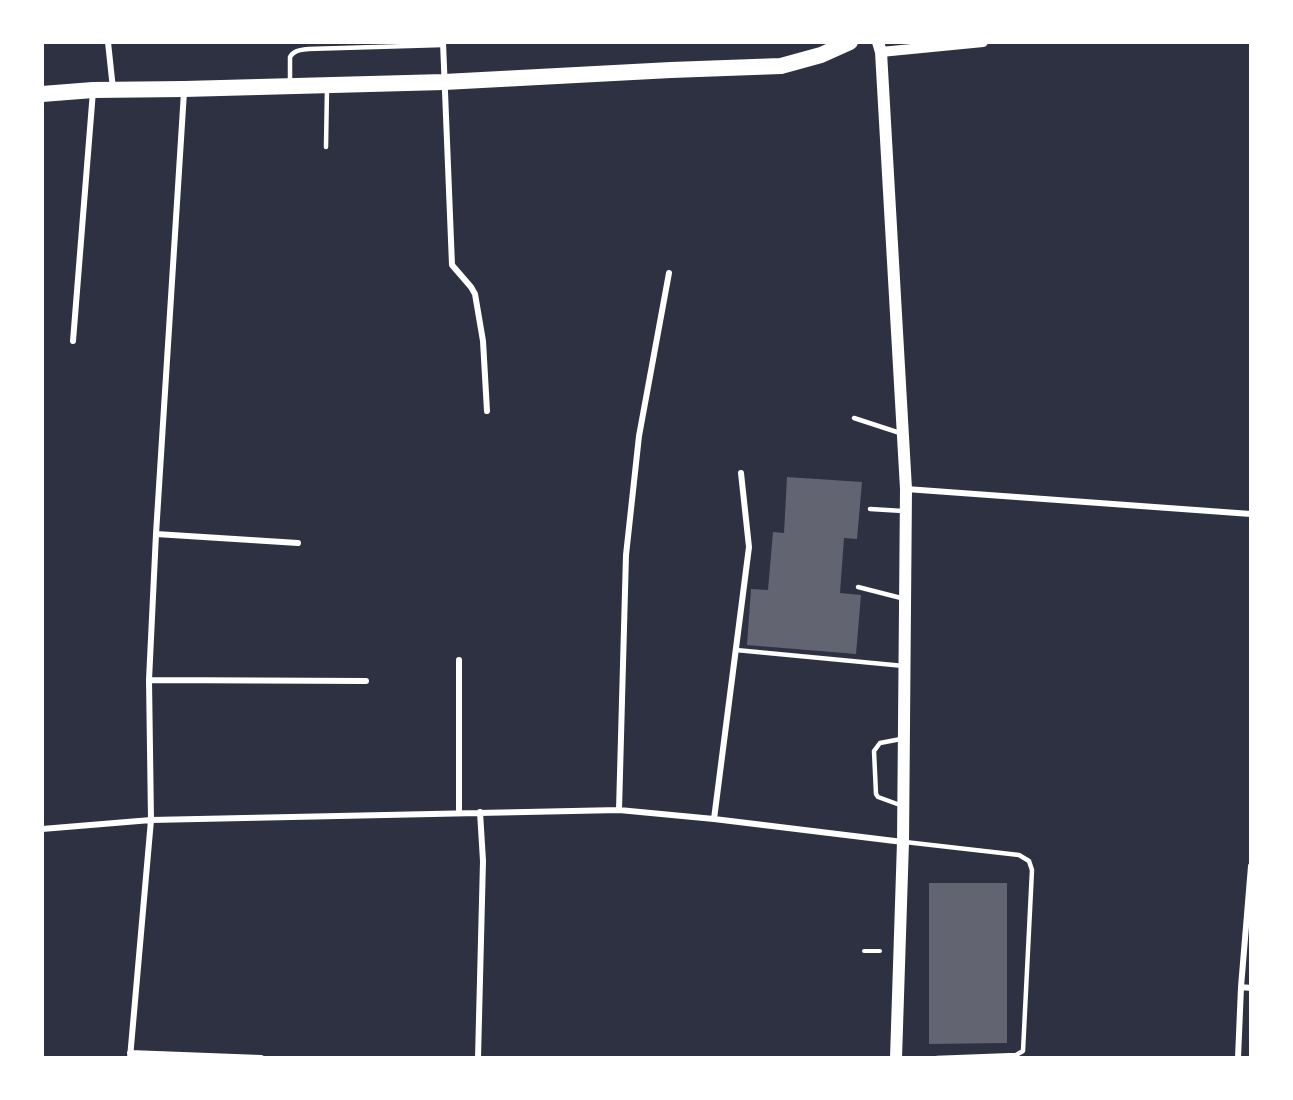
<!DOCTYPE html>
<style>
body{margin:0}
#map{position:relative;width:1293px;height:1100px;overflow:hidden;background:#2d3142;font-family:Signika,sans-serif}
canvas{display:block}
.frame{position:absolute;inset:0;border:44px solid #fff;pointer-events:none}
</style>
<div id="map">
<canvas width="1293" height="1100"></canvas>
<div class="frame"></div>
</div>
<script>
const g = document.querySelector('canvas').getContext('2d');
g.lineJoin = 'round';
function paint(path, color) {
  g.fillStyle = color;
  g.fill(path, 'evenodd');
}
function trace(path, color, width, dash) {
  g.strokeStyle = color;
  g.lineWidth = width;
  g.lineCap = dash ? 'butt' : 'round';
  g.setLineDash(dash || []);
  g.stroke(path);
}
const building = new Path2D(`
 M787,477l75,5 -5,57 -13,-1 -4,55 21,2 -5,59 -109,-9 4,-56 17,1 5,-58 11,1z
 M929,883h78v160l-78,1z`);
const path = new Path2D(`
 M864,951h16`);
const service = new Path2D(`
 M290,83v-26c4,-7 11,-7 18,-8l135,-4
 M326,147l1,-59
 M854,418l46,15
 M870,509l33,2
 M858,587l47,12
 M736,650l168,16
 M900,805l-22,-8 -2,-3 -2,-43 6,-8 21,-4
 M905,842l114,13 10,6 3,9 -9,181 -7,4 -79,3`);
const minor = new Path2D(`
 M108,42l5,47
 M443,42l9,223 19,22 4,7 8,47 4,70
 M73,341l20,-250
 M906,489l345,25
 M156,534l142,9
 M149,680l217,1
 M619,810l7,-255 13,-119 30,-163
 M459,813v-153
 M714,819l35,-272 -8,-74
 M42,829l109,-9 468,-10 95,9 189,23
 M1241,987l10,1
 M130,1053l131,5
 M130,1058l21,-238 -2,-140 7,-146 28,-442
 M478,1058l5,-197 -3,-49
 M1238,1058l3,-71 10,-121`);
const tertiary = new Path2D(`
 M881,52l102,-10`);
const secondary = new Path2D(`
 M878,42l3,10 25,437 -3,353 -7,216`);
const trunk = new Path2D(`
 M42,94l51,-4 91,-1 260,-7 227,-12 110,-4 40,-11 29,-13`);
paint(building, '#626471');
trace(path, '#fff', 4);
trace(service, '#fff', 4.5);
trace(minor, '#fff', 6);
trace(tertiary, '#fff', 10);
trace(secondary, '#fff', 12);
trace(trunk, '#fff', 16);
</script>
